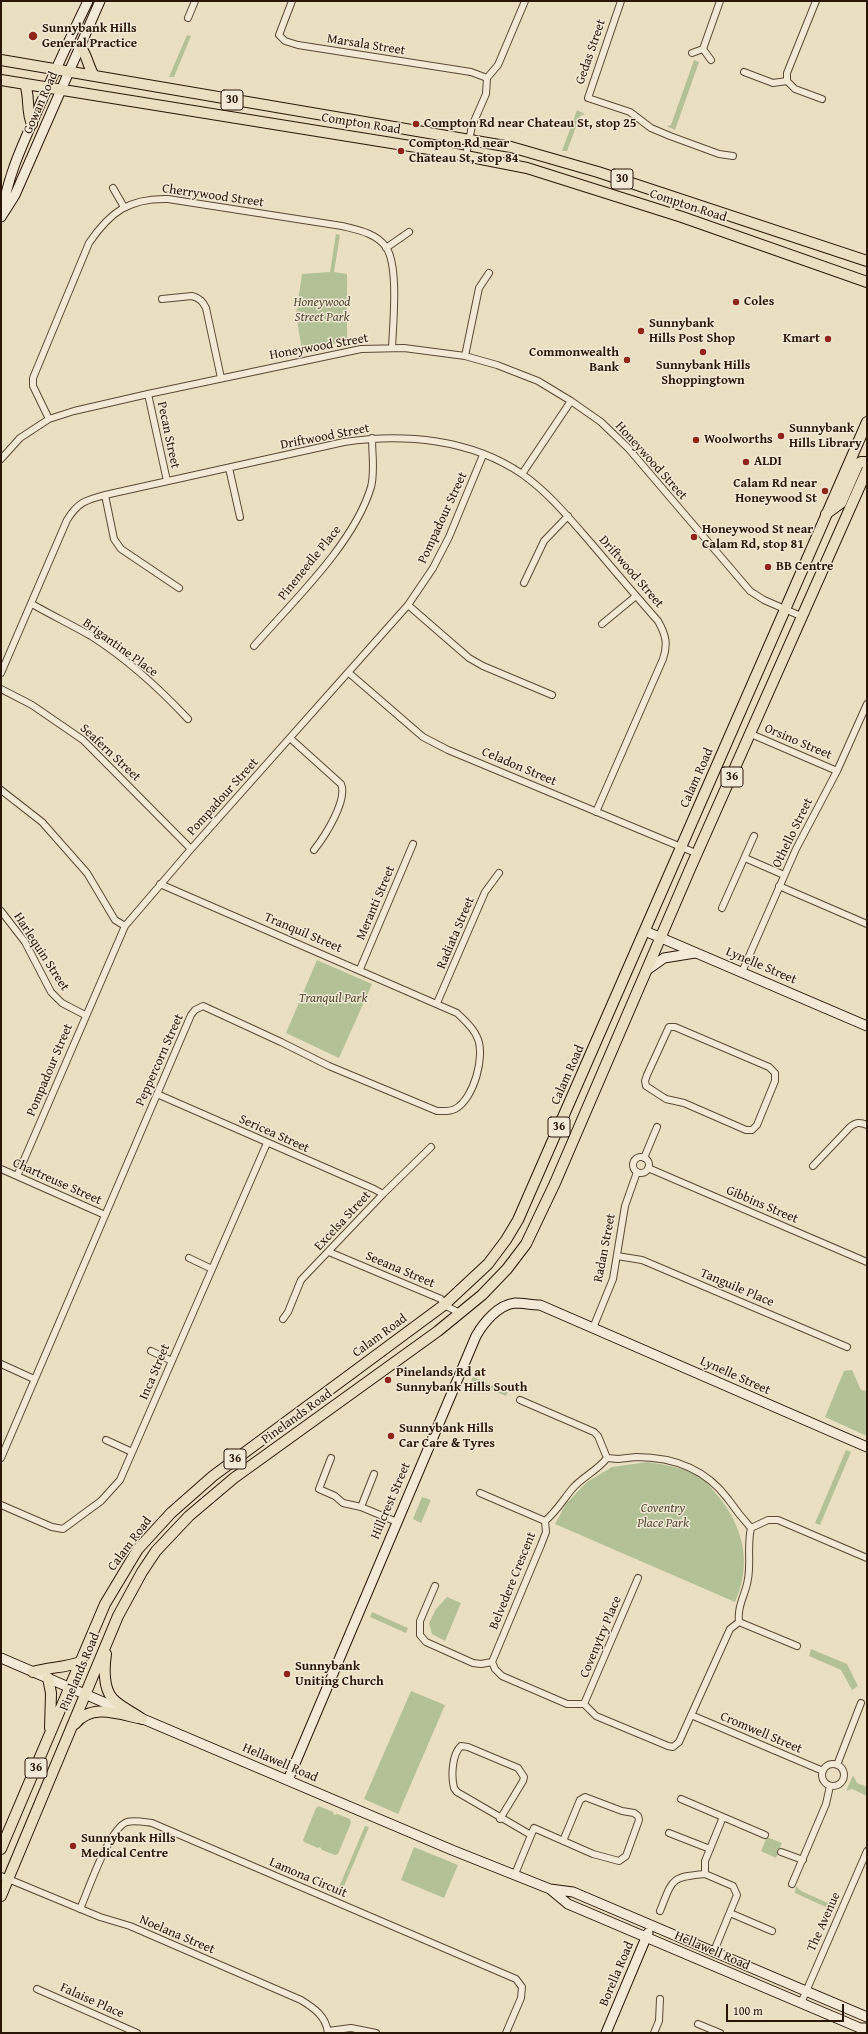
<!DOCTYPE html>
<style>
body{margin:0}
#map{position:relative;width:868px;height:2034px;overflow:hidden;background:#ebdfc2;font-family:"Gentium Book Plus",serif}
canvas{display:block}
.frame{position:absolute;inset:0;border:2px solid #2b1506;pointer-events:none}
.scale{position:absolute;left:726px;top:2004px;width:118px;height:18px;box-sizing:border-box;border:2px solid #2b1506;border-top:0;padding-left:5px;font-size:12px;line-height:14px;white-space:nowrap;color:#2b1506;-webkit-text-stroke:3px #f2ead7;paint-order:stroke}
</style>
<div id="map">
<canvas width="868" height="2034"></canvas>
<div class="frame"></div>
<div class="scale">100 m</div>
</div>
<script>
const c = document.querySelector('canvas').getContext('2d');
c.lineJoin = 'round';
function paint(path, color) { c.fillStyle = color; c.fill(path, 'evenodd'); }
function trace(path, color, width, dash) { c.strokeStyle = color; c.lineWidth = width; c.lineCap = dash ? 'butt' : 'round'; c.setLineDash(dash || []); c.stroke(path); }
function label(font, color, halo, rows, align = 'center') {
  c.font = font + ' "Gentium Book Plus",serif'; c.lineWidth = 3; c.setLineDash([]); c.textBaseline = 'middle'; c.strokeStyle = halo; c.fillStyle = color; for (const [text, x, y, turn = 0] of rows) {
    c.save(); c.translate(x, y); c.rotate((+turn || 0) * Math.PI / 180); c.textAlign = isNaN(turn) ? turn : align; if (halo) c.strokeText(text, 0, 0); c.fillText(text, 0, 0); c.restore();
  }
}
paint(new Path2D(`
 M 187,35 L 191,36 L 174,77 L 169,77 Z
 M 694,60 L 699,62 L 675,130 L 667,126 L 671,125 Z
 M 577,110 L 585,114 L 580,116 L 567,151 L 562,151 Z
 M 336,234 L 340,235 L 334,272 L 347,274 L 347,341 L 302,350 L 296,315 L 302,274 L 330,272 Z
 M 317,960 L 372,984 L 339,1058 L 286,1033 Z
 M 852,1370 L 861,1390 L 867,1391 L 867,1436 L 825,1417 L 844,1371 Z
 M 473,1377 L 508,1392 L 506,1396 L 471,1381 Z
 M 846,1450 L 851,1452 L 820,1525 L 815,1523 Z
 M 648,1462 C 667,1465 689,1468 705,1481 C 710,1485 714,1492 719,1497 C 744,1529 752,1564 735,1602 L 555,1524 L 566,1504 L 587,1482 L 612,1467 Z
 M 422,1497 L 431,1500 L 421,1523 L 413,1519 Z
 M 447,1597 L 461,1603 L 445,1641 L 432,1634 L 429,1623 L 436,1609 Z
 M 372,1612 L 408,1628 L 406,1633 L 370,1617 Z
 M 811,1649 L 847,1664 L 858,1686 L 852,1690 L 841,1670 L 809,1656 Z
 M 411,1691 L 445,1705 L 398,1814 L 364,1799 Z
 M 853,1775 L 857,1783 L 867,1787 L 867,1796 L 852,1789 L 846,1791 Z
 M 319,1806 L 333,1812 L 334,1815 L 337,1814 L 350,1819 L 351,1823 L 338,1854 L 335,1855 L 322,1850 L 320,1847 L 318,1848 L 304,1842 L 303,1840 L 316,1808 Z
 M 365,1826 L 369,1827 L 341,1893 L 337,1892 Z
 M 767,1837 L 782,1843 L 776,1858 L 761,1851 Z
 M 414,1847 L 458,1865 L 444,1898 L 401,1880 Z
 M 796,1886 L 801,1891 L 830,1904 L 828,1908 L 795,1893 Z`), '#b3c296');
const street = new Path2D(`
 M 292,1 L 279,35 L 285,41 L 298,45 L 471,72 L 487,78
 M 621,1 L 588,98 L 630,112 L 651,128 L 670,136 L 719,154 L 733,156
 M 816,1 L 787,73 L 787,81 L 795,89 L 822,99
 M 188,18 L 195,1
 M 703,49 L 711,60
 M 692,53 L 703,49 L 720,1
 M 744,72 L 773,83 L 787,81
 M 466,155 L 472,126 L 486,94 L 487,78 L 498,65 L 525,1
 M 113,188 L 124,207
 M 386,248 L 409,232
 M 162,299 L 192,296 C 200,298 203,302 206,308 L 221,378
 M 465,356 L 479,288 L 489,273
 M 148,394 L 167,481
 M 49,419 L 33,386 L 33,378 L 89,243 C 110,212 129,198 168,199 L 342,226 C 358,230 376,233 386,247 C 399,266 393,324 392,348
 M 1,459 L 20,438 L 49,419 L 74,411 L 148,394 L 361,349 L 404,348 L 465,356 L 497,365 L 538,381 L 571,401 L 601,422 L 628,448 L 750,591 L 764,600 L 803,617
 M 229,468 L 240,517
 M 522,474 L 571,401
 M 105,495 L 114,539 L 121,549 L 179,588
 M 524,583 L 544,541 L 568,516
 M 32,604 C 51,615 72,625 91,636 C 127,659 159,688 188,719
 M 408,605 L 469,658 L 483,666 L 552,695
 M 602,624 L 636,596
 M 254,646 C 293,601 354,544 371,487 C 375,472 372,454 372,438
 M 1,673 L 67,520 C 78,502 86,500 105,495 L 344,442 C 404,433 471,439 522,474 C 549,493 570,519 591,543 C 613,569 635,595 658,621 C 666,635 668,644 663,659 L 596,812
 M 349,673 L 423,737 L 448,750 L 698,854
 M 1,689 L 32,705 L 83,740 L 191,849
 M 751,734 L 837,771
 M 291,739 L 341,784 C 348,800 325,836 314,850
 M 1,790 L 42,822 L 87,873 L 115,920 L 125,926
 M 745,858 L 784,875
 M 779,886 L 867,924
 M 722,908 L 754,836
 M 1,911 L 25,942 L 51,992 L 62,1003 L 85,1015
 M 360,969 L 413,844
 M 742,972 L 796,849 L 837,771 L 867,704
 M 437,1003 L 485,892 L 499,873
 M 669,1027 L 675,1027 L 769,1067 L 775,1073 L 775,1081 L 757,1125 L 752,1130 L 746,1130 L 684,1103 L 666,1099 L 646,1086 L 645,1081 L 647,1075 Z
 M 157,1094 L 374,1189 L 383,1194
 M633 1165a8 8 0 1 1 16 0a8 8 0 1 1-16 0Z
 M 644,1158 L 657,1127
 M 813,1166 L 850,1127 C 856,1122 860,1122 867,1125
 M 648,1168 L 867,1262
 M 1,1169 L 105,1215
 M 17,1176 L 125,926 L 191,849 L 408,605 L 433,568 L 449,537 L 483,455
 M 329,1252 L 441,1299 L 444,1305 L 460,1313
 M 617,1256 L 642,1260 L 847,1347
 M 189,1258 L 212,1269
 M 283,1319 L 288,1312 L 301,1280 L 383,1194 L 431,1147
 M 593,1328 L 613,1279 L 625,1206 L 637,1172
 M 151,1351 L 172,1361
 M 1,1364 L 34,1379
 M 520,1400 L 594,1432 L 598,1436 L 607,1458
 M 106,1440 L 132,1452
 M 636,1457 C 673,1457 705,1468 728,1499 C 735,1509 742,1518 751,1528 C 747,1545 751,1562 748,1579 C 746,1594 737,1605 739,1622 L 730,1629 L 679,1742 L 673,1747 L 668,1746 L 596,1716 L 584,1704 L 567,1704 L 502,1676 L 495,1669 L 492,1662 L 541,1545 L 546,1532 L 545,1521 C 556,1512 563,1500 572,1489 C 582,1477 597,1471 607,1458 L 618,1459 Z
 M 1,1458 L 191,1015 L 195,1010 L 203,1006 L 281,1042 L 329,1066 L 437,1111 C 443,1111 449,1112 455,1109 C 474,1099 486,1055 477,1037 C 473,1027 464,1020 457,1013 L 160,884
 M 331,1458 L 319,1489 L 335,1496 L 343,1503 L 361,1507 L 397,1522
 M 480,1493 L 545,1521
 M 1,1505 L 52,1527 L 63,1529 L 101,1501 L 120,1480 L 267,1143
 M 361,1507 L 374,1474
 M 751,1528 L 768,1520 L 778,1520 L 867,1558
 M 435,1586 L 420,1621 L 420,1635 L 426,1642 L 473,1663 L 481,1664 L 492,1662
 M 739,1622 L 797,1646
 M 584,1704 L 638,1578
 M 691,1715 L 823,1771
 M822 1775a11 11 0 1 1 22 0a11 11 0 1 1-22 0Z
 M 837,1765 L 861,1703
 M 681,1799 L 765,1835
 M 500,1819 L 523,1781 L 524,1777 L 518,1768 L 468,1747 L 461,1746 C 452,1754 451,1776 454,1788 L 457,1792 L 531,1835
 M 669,1833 L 710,1849
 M 781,1852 L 803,1860
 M 515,1874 L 534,1828 L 593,1854 L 619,1861 L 626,1856 L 639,1820 L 638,1816 L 634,1813 L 622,1811 L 585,1797 L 580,1800 L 563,1841
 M 1,1876 L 100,1917 L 130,1926 L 301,2000 C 314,2008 326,2016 328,2033
 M 792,1884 L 826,1804 L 830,1786
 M 80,1909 C 88,1891 109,1828 127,1822 C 135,1820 144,1822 152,1823 L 516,1979 L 522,1987 L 521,1998 L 506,2033
 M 660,1911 C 673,1879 670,1877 705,1874
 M 730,1913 L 772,1931
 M 714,1951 L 737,1895 L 733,1886 L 705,1874 L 705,1861 L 723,1817
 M 37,1989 L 137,2033
 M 801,2003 L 867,1851
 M 698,2024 L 720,2033
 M 328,2031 L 351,2028 L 376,2033
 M 654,2033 L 659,2021 L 660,1999`);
const secondary = new Path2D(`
 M 3,210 C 8,173 25,140 39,107 C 55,71 71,36 88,1
 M 1,217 L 15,195 L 100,1
 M 645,931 L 867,1026
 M 647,970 L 664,958 L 695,953
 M 1,1658 L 124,1711
 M 136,1716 L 452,1850 L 550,1889 L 573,1892 L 867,2017
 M 288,1780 L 476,1336 C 484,1322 498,1305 515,1303 C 523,1303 532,1305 540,1305 L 867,1447
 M 550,1889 L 568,1904 L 860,2028 L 867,2028
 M 606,2033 L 648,1933`);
const primary = new Path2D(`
 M 80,46 C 87,55 88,66 94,76
 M 1,60 L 511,147 L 598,172 L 867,261
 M 1,80 L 435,150 L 527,168 L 682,217 L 867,282
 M 25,84 C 30,97 26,111 32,124
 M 826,514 L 841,503 L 858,464 L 861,462 L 867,462
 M 106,1654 C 104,1667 103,1689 113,1699 C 119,1706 134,1713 142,1719
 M 33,1672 C 49,1667 65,1668 80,1662
 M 48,1678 L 51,1693 L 50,1728
 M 75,1724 C 91,1704 116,1713 138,1718
 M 1,1849 L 105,1604 L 138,1549 L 171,1513 L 213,1476 L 444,1305 L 488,1264 L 506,1240 L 518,1220 L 867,422
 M 1,1896 L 118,1616 L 142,1572 L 156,1551 L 189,1516 L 234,1478 L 438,1331 L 482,1295 L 507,1269 L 526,1244 L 555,1183 L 690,869 L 867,470`);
trace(street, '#5b4835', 8);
trace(secondary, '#2b1506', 11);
trace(primary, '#2b1506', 12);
trace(street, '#f2ead7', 6);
trace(secondary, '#f2ead7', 9);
trace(primary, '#ebdfc2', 10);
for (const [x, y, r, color] of [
 [33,36,5,"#8f2418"],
 [416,124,4,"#8f2418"],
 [401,151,4,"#8f2418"],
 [736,302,4,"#8f2418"],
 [641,331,4,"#8f2418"],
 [828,339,4,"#8f2418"],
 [703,352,4,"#8f2418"],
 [627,360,4,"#8f2418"],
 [781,436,4,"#8f2418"],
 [696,440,4,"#8f2418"],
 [746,462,4,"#8f2418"],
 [825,491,4,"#8f2418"],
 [694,537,4,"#8f2418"],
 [768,567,4,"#8f2418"],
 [388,1380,4,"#8f2418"],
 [391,1436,4,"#8f2418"],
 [287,1674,4,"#8f2418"],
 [73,1846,4,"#8f2418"]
]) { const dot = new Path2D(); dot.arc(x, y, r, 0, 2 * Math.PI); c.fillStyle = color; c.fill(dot); trace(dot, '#f2ead7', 1.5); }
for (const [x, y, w] of [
 [232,100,22],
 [622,179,22],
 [732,777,22],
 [559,1127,22],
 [235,1459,22],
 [36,1768,22]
]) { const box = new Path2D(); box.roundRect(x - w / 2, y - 10, w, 20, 3); c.fillStyle = '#f2ead7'; c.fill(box); trace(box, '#2b1506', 1); }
label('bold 12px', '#2b1506', null, [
 ["30",232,100],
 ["30",622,179],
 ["36",732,777],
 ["36",559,1127],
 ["36",235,1459],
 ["36",36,1768]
]);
label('bold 13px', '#2b1506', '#f2ead7', [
 ["Sunnybank Hills",42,29],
 ["General Practice",42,44],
 ["Compton Rd near Chateau St, stop 25",424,124],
 ["Compton Rd near",409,144],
 ["Chateau St, stop 84",409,159],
 ["Coles",744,302],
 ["Sunnybank",649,324],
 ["Hills Post Shop",649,339],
 ["Kmart",820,339,"right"],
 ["Commonwealth",619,353,"right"],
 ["Bank",619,368,"right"],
 ["Sunnybank Hills",703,366,"center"],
 ["Shoppingtown",703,381,"center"],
 ["Sunnybank",789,429],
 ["Hills Library",789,444],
 ["Woolworths",704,440],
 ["ALDI",754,462],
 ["Calam Rd near",817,484,"right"],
 ["Honeywood St",817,499,"right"],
 ["Honeywood St near",702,530],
 ["Calam Rd, stop 81",702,545],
 ["BB Centre",776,567],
 ["Pinelands Rd at",396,1373],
 ["Sunnybank Hills South",396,1388],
 ["Sunnybank Hills",399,1429],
 ["Car Care & Tyres",399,1444],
 ["Sunnybank",295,1667],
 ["Uniting Church",295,1682],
 ["Sunnybank Hills",81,1839],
 ["Medical Centre",81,1854]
], 'left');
label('13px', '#2b1506', '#f2ead7', [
 ["Marsala Street",366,45,9],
 ["Gedas Street",591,52,-71],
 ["Gowan Road",41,103,-66],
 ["Compton Road",361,124,9],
 ["Cherrywood Street",213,196,8],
 ["Compton Road",688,206,18],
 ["Honeywood Street",319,347,-10],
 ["Pecan Street",168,435,78],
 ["Driftwood Street",325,437,-11],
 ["Honeywood Street",651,461,48],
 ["Pompadour Street",443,518,-65],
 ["Pineneedle Place",310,563,-51],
 ["Driftwood Street",631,572,49],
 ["Brigantine Place",120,648,36],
 ["Orsino Street",798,742,23],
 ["Seafern Street",110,753,43],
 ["Celadon Street",519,767,23],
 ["Calam Road",697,778,-66],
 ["Pompadour Street",223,797,-48],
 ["Othello Street",793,833,-64],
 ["Meranti Street",376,903,-67],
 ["Tranquil Street",303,933,23],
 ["Radiata Street",456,933,-67],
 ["Harlequin Street",41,952,57],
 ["Lynelle Street",761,966,23],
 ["Peppercorn Street",160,1060,-66],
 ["Pompadour Street",50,1070,-67],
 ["Calam Road",568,1075,-66],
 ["Sericea Street",274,1134,24],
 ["Chartreuse Street",57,1182,24],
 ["Gibbins Street",762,1205,23],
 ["Excelsa Street",343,1221,-47],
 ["Radan Street",605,1248,-79],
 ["Seeana Street",400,1270,23],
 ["Tanguile Place",737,1288,23],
 ["Calam Road",380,1336,-36],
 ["Inca Street",155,1372,-67],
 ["Lynelle Street",735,1376,24],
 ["Pinelands Road",297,1417,-36],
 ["Hillcrest Street",391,1501,-67],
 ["Calam Road",130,1544,-53],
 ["Belvedere Crescent",513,1581,-68],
 ["Covenytry Place",601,1637,-67],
 ["Pinelands Road",80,1672,-67],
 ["Cromwell Street",761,1733,23],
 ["Hellawell Road",280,1763,23],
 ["Lamona Circuit",308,1878,23],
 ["The Avenue",824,1922,-66],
 ["Noelana Street",177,1935,23],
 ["Hellawell Road",712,1951,23],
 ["Borella Road",617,1974,-67],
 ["Falaise Place",92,2001,24]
]);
label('italic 13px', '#544931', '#f2ead7', [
 ["Honeywood",322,303],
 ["Street Park",322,318],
 ["Tranquil Park",333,999],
 ["Coventry",663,1509],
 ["Place Park",663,1524]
]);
</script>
